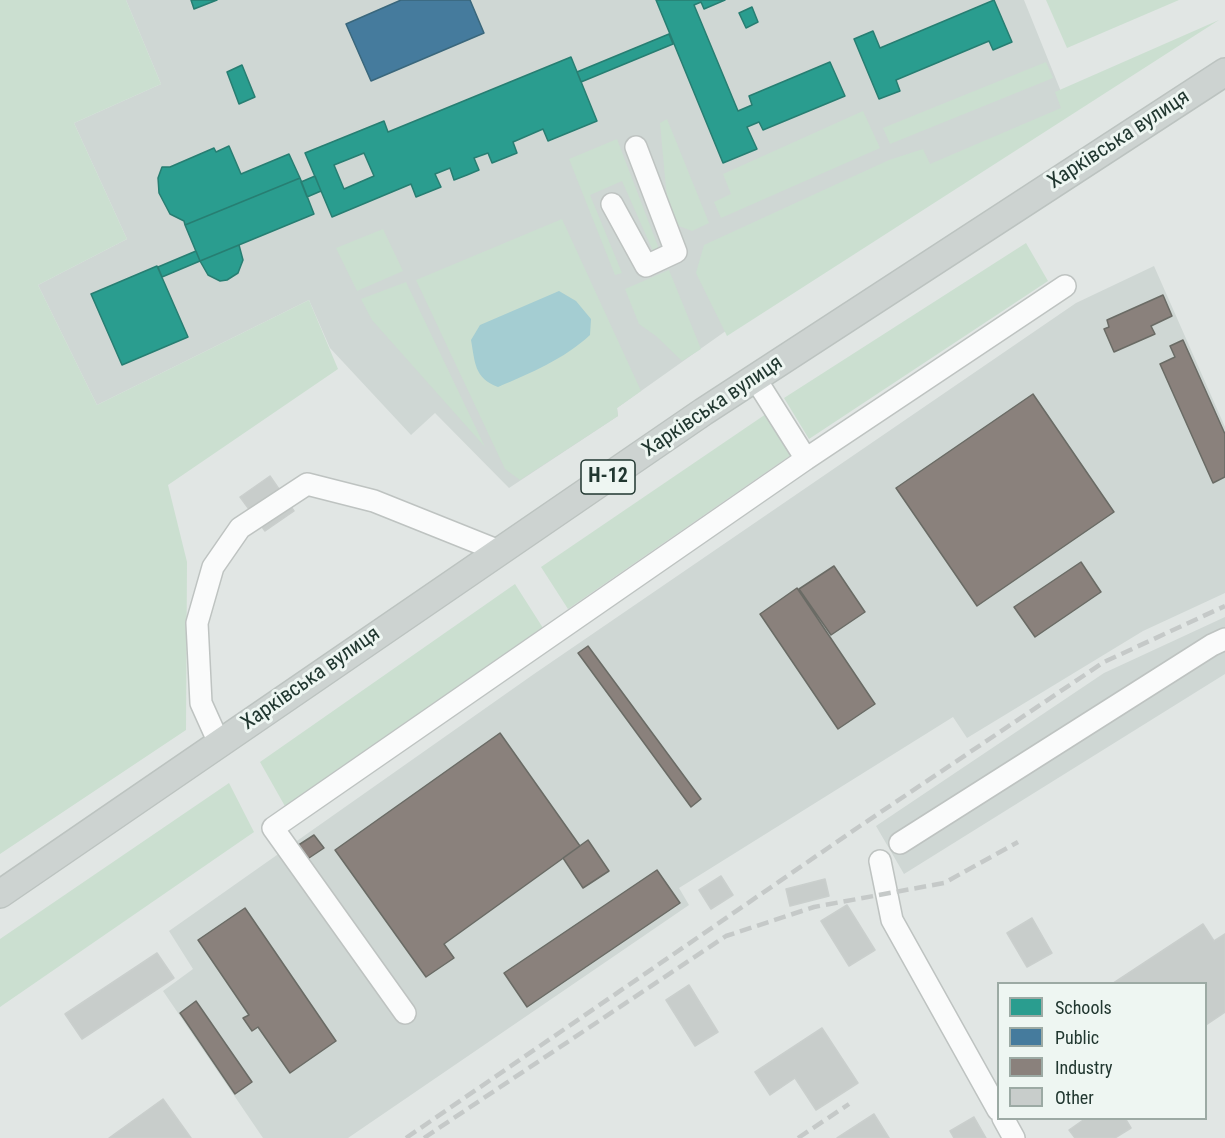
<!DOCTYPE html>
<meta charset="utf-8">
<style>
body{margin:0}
#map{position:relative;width:1225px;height:1138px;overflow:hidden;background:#e1e6e4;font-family:"Roboto Condensed",sans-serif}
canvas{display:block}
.legend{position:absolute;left:997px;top:982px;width:210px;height:138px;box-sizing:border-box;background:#eef6f2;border:2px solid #9caaa4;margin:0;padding:8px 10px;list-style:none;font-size:18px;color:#213730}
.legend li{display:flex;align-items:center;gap:12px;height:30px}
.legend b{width:30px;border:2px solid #9caaa4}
</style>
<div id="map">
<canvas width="1225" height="1138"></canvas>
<ul class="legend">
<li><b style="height:16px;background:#2a9d8f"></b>Schools</li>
<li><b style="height:16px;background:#457b9d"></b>Public</li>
<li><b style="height:16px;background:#8a817c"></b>Industry</li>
<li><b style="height:16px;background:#c8cdcb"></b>Other</li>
</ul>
</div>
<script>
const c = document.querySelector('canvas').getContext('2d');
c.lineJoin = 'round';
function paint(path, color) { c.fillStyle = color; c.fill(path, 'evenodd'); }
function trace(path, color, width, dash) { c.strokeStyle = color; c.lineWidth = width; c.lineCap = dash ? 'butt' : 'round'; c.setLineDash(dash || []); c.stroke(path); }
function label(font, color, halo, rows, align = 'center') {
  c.font = font + ' "Roboto Condensed",sans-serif'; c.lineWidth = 6; c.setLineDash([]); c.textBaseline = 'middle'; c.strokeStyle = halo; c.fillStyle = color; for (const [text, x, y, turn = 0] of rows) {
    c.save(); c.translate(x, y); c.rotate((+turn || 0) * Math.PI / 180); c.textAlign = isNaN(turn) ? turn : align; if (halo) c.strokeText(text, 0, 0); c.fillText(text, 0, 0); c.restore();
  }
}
paint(new Path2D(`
 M 126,0 L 1024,0 L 1070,114 L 761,306 L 617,408 L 618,416 L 509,488 L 435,413 L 411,435 L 330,348 L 309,300 L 97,405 L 38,285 L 127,239 L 74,123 L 161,84 Z
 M 1154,266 L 1225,427 L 1225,593 L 1143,631 L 967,738 L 953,717 L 679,888 L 689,905 L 348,1138 L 263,1138 L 163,991 L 193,969 L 169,931 L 534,674 L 1076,303 Z
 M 1225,617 L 1225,674 L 904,874 L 876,826 L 1104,673 Z`), '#cfd7d4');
paint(new Path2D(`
 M 0,0 L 126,0 L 161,84 L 74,123 L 127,239 L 38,285 L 97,405 L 309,300 L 338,369 L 168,485 L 187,562 L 186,730 L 0,854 Z
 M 1046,0 L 1179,0 L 1067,48 Z
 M 1219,20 L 727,336 L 696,273 L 704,245 L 889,160 L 923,149 L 930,164 L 1061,108 L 1055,92 Z
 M 1046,62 L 1053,78 L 890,144 L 883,128 Z
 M 863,111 L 880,148 L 721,218 L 714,202 L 731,194 L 723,174 Z
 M 667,119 L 709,223 L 692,231 L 679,226 L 668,210 L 660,123 Z
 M 617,139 L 662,257 L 653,251 L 622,181 L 590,195 L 622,273 L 615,275 L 569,159 Z
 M 562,219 L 641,391 L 617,408 L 618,416 L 520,480 L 505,469 L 416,280 Z
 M 383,229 L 403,271 L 357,291 L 336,248 Z
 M 1026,243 L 1048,281 L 809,439 L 784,398 Z
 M 669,270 L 701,349 L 682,361 L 656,336 L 639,324 L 625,289 Z
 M 406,282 L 485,447 L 372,320 L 361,299 Z
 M 766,414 L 791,455 L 568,609 L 541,567 Z
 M 515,584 L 543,628 L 286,808 L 260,762 Z
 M 229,783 L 254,832 L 0,1007 L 0,939 Z`), '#cbdfd0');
paint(new Path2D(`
 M 559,291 L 576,301 L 591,319 L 590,335 C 564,359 531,373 498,387 C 474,378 475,362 471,340 L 480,325 Z`), '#a4cdd2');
const schools = new Path2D(`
 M 191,0 L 217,0 L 194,9 Z
 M 656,0 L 725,0 L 704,9 L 701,2 L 694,5 L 738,111 L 752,105 L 749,96 L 830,62 L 845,96 L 763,130 L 759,122 L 747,127 L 757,149 L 723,163 Z
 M 994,0 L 1012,42 L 993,50 L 989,41 L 896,80 L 900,91 L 879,99 L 854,39 L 873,31 L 880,48 Z
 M 752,7 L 758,22 L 746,28 L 739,13 Z
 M 669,34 L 673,44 L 581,82 L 577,72 Z
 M 571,57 L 597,121 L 548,141 L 543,129 L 513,142 L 517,153 L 492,163 L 488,153 L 474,158 L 479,170 L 467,175 L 454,180 L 450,168 L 435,174 L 441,187 L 416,197 L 411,184 L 332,217 L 305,153 L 384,121 L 388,132 ZM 364,153 L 374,176 L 344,189 L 334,165 Z
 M 242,65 L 255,97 L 239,104 L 227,72 Z
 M 229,146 L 241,174 L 289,154 L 300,178 L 185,225 L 184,221 L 170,214 L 159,193 L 158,178 L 162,167 L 170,167 L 214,148 L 216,152 Z
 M 315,176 L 321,191 L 307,197 L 301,182 Z
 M 300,178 L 314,214 L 200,261 L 185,225 Z
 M 239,245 L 243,260 L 238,273 L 227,280 L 220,281 L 208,275 L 200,261 Z
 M 196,251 L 200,261 L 162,277 L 158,267 Z
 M 157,266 L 188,337 L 122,365 L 91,294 Z`);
paint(schools, '#2a9d8f');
trace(schools, '#277e72', 1.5);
const public = new Path2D(`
 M 401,0 L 470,0 L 484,33 L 371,81 L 346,24 Z`);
paint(public, '#457b9d');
trace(public, '#3a677c', 1.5);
const industry = new Path2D(`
 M 1163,295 L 1172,316 L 1151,326 L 1155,334 L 1114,352 L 1104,329 L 1109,327 L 1107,320 Z
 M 1183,340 L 1225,434 L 1225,477 L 1213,483 L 1160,364 L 1175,357 L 1170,346 Z
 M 1033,394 L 1114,512 L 977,606 L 896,488 Z
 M 1081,562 L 1101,592 L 1035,637 L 1014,607 Z
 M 834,566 L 865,612 L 831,635 L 799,589 Z
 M 797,588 L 875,704 L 838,729 L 760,614 Z
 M 588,646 L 701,799 L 691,807 L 578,653 Z
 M 500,733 L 580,846 L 444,944 L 454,958 L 426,977 L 335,850 Z
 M 314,835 L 324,848 L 306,860 L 297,846 Z
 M 588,840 L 609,871 L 583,888 L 563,858 Z
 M 657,870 L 680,903 L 527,1007 L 504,973 Z
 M 245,908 L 336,1041 L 290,1073 L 258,1027 L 252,1031 L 243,1018 L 249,1015 L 198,940 Z
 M 196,1001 L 252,1082 L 235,1094 L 180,1013 Z`);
paint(industry, '#8a817c');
trace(industry, '#6a6b65', 1.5);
const building = new Path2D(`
 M 270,476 L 294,511 L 265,531 L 240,497 Z
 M 721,876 L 733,895 L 711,909 L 699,890 Z
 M 825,879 L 829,896 L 790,906 L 786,889 Z
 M 847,905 L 875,950 L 849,966 L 821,921 Z
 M 1032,918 L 1052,953 L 1027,967 L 1007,933 Z
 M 1203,924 L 1214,941 L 1225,934 L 1225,1012 L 1206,1025 L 1206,984 L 1112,984 Z
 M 157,953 L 174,978 L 82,1039 L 65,1014 Z
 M 689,985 L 718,1032 L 695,1046 L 666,1000 Z
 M 822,1028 L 858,1083 L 816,1110 L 795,1078 L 770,1095 L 755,1072 Z
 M 163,1099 L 191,1138 L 109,1138 Z
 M 874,1114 L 889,1138 L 837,1138 Z
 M 974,1117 L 986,1138 L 954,1138 L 950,1131 Z
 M 1086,1118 L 1125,1118 L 1131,1128 L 1115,1138 L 1075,1138 L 1069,1130 Z`);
paint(building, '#c8cdcb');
trace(building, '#cacfcd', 1.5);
const minor = new Path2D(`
 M 612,204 L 646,266 L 676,252 L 636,147
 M 755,378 L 806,459 L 1065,286
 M 219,743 L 201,703 L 197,623 L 213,567 L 240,528 L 307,484 L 374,501 L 499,551
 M 900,843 L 1212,645 L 1225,639
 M 880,861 L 892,920 L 998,1110
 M 405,1013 L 273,828 L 806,459
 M 1003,1118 L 1014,1138`);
const major = new Path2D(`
 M 0,894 L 703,412 L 1225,72`);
trace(minor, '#bec3c1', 24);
trace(major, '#bcc3c0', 30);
trace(minor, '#fafbfb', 21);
trace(major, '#cdd3d1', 27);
trace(new Path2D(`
 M 406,1138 L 860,826 L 1104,662 L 1225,606
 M 424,1138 L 726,936 L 814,907 L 944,883 L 1018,842
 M 798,1138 L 849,1104`), '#c5c9c8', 4.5, [12, 6]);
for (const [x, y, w] of [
 [608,477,54]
]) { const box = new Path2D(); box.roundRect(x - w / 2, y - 17, w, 34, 4.5); c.fillStyle = '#eef6f2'; c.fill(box); trace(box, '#213730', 1.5); }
label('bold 20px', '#213730', null, [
 ["Н-12",608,477]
]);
label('21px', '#213730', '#eef6f2', [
 ["Харківська вулиця",1119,140,-33],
 ["Харківська вулиця",713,407,-34],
 ["Харківська вулиця",311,679,-35]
]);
</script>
